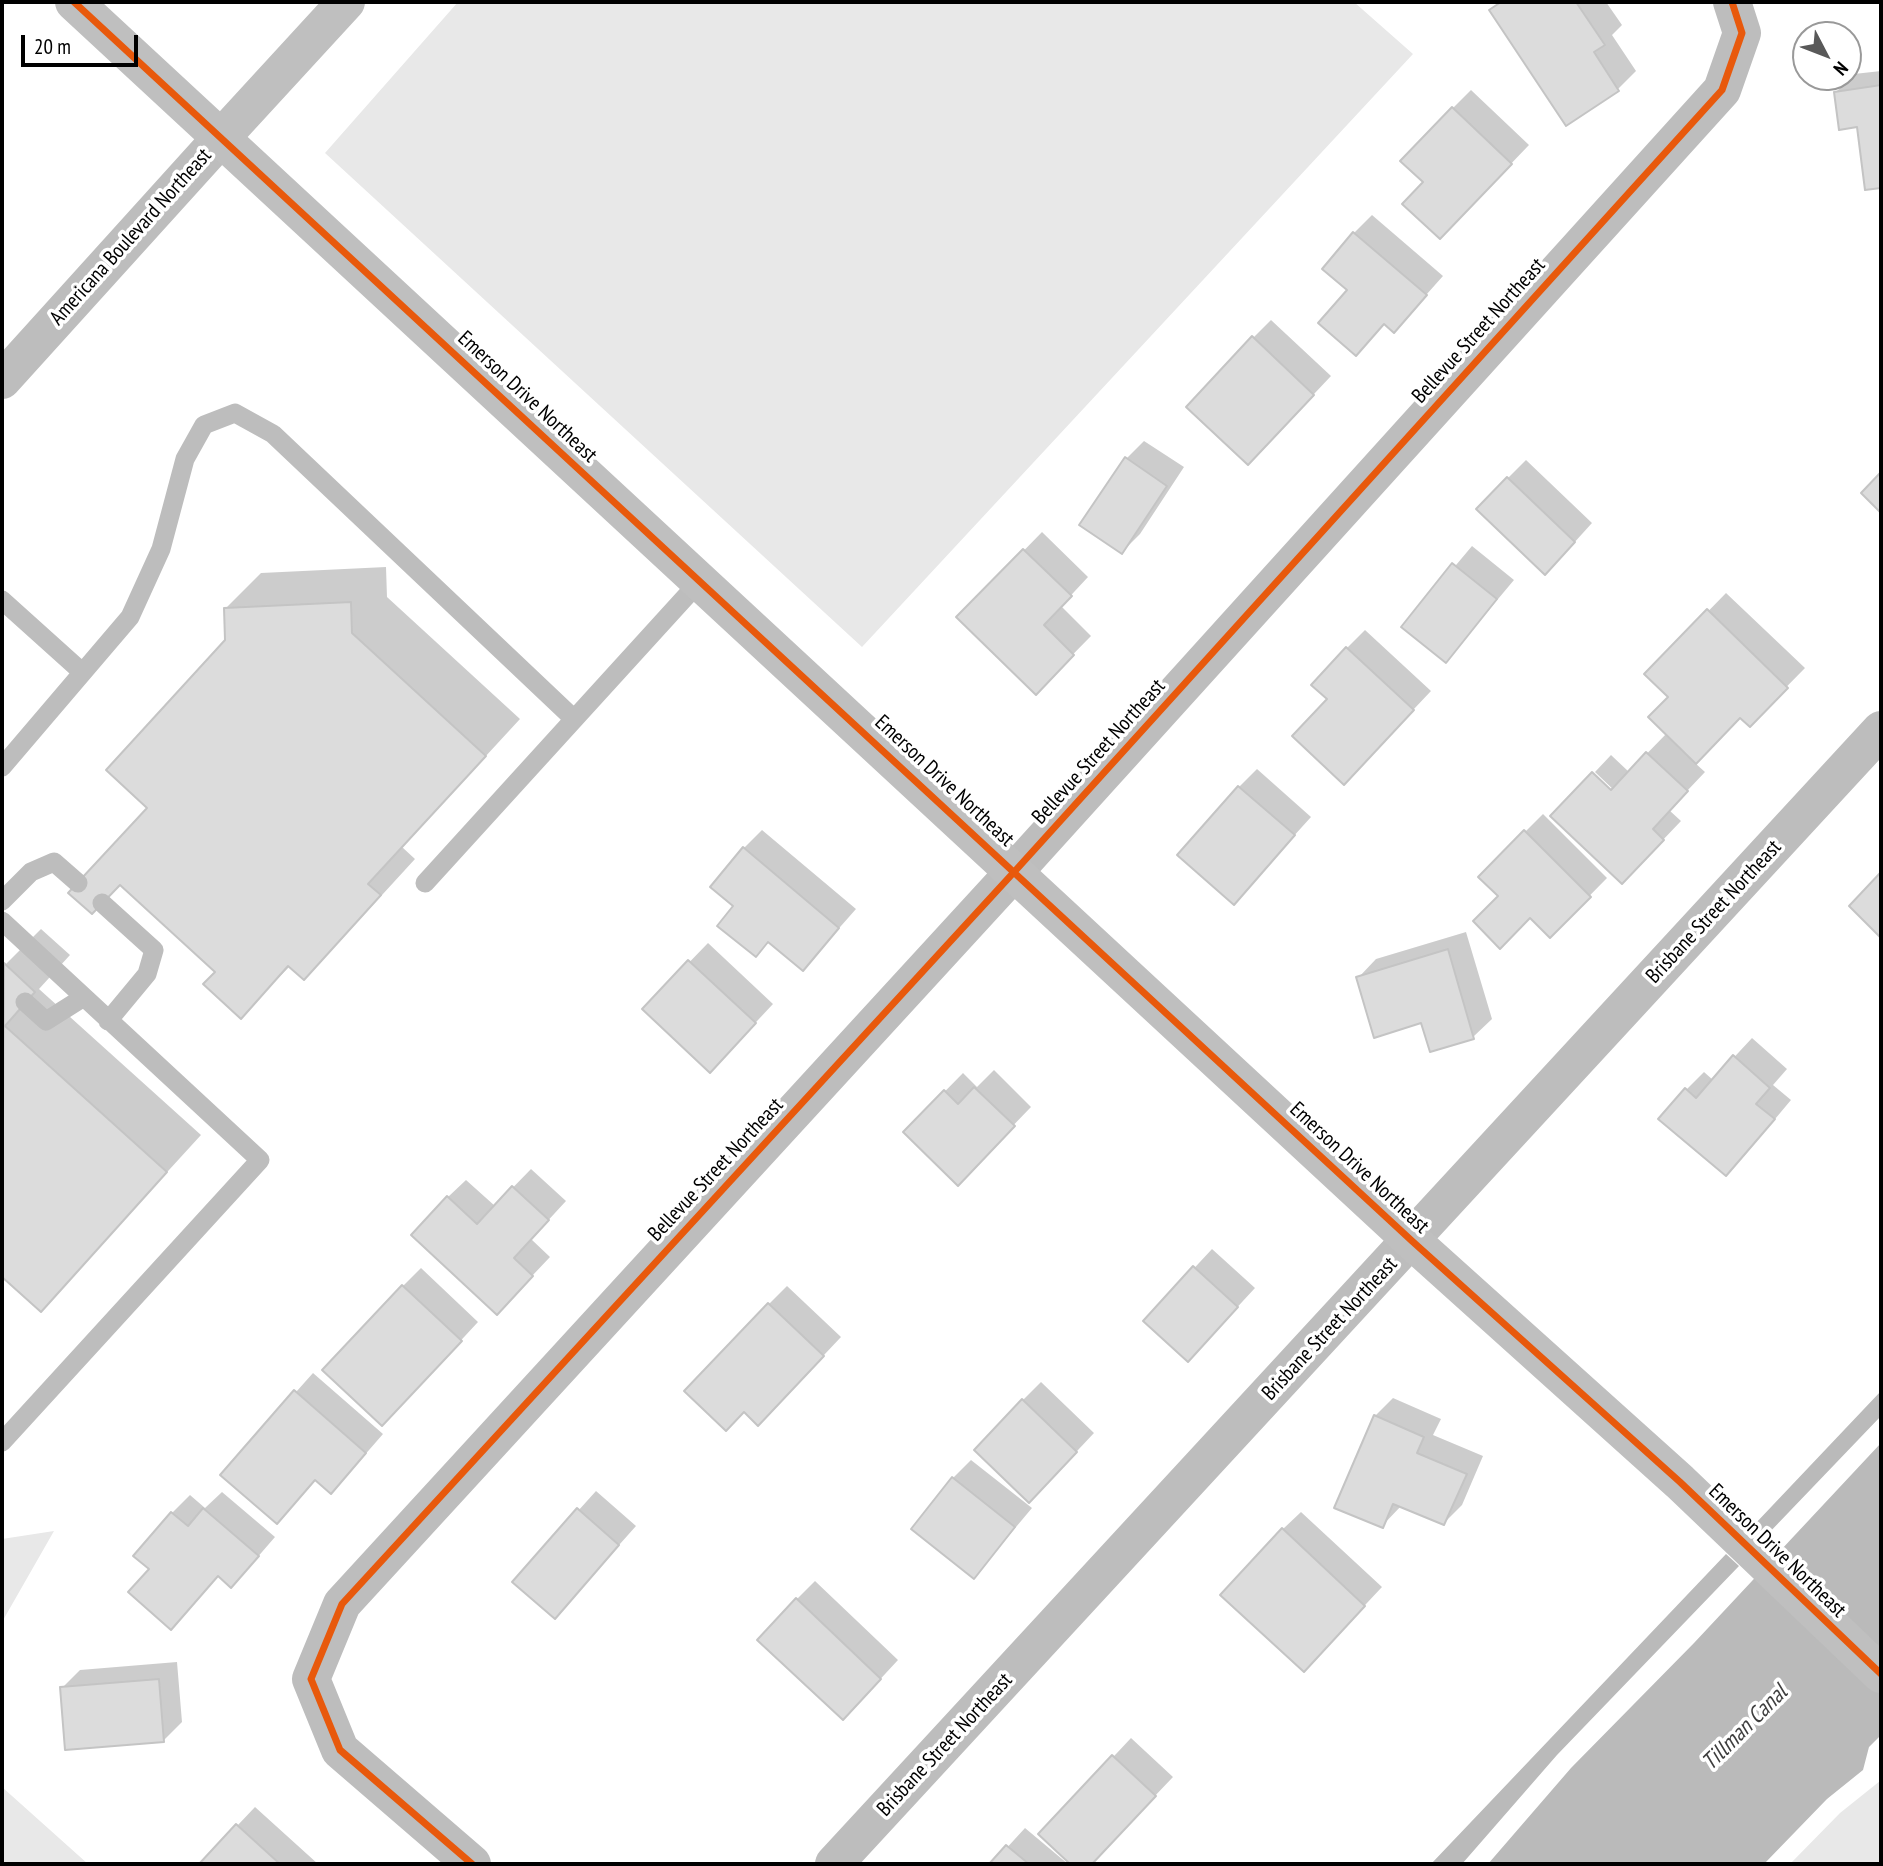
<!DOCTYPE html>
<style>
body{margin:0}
#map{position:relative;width:1883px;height:1866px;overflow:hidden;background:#fff;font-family:"PT Sans Narrow",sans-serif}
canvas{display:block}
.frame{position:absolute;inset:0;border:4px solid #000;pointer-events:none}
.north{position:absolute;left:1792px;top:21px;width:70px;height:70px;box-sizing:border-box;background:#fff;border:2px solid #999;border-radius:50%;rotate:132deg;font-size:19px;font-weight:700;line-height:28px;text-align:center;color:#000}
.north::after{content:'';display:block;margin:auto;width:24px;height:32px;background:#595959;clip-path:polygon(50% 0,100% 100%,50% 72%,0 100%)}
.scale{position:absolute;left:21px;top:35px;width:117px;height:32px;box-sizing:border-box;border:4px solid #000;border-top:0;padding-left:9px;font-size:21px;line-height:24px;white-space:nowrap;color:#000;-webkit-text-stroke:5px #fff;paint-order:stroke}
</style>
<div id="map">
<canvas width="1883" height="1866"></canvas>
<div class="frame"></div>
<div class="north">N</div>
<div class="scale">20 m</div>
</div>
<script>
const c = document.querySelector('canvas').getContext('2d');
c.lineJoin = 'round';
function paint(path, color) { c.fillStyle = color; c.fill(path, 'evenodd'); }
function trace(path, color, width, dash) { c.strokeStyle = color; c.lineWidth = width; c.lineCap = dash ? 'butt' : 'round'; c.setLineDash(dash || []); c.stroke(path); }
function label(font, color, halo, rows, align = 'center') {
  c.font = font + ' "PT Sans Narrow",sans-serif'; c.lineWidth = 7; c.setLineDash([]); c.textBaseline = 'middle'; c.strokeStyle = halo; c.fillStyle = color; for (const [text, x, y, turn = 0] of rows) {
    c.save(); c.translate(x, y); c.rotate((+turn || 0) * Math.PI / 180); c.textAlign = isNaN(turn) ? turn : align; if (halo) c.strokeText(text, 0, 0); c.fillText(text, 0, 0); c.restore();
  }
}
paint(new Path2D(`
 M 458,2 L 1354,2 L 1413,54 L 862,647 L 325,153 Z
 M 54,1531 L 2,1622 L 2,1539 Z
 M 1881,1776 L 1881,1864 L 1790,1864 L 1840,1813 L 1880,1781 Z
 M 2,1787 L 88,1864 L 2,1864 Z`), '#e8e8e8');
paint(new Path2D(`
 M 1881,1391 L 1881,1416 L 1766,1536 L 1754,1525 Z
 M 1881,1443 L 1881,1735 L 1869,1747 L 1863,1770 L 1827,1799 L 1764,1864 L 1488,1864 L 1571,1768 L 1694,1643 Z
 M 1726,1554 L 1739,1566 L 1557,1755 L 1462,1864 L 1431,1864 Z`), '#bababa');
paint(new Path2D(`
 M 1500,2 L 1606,2 L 1622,25 L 1612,35 L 1636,71 L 1618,89 L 1567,124 L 1491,11 Z
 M 1881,71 L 1881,186 L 1867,188 L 1858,125 L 1836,92 L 1854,74 Z
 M 1471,90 L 1529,145 L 1458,219 L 1425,182 L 1453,108 Z
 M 1372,215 L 1443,276 L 1394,331 L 1385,323 L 1356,353 L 1349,290 L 1354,233 Z
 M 1271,320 L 1331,376 L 1266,445 L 1253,338 Z
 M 1144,441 L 1184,467 L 1140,534 L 1122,552 L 1126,459 Z
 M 1526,460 L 1592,523 L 1563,555 L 1508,478 Z
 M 1042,532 L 1088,577 L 1061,606 L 1091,636 L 1036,692 L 959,617 Z
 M 1472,546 L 1514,580 L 1446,661 L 1404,627 Z
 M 386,567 L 387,597 L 520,719 L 402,847 L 415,859 L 339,942 L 304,978 L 290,966 L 241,1016 L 217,972 L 149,808 L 227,641 L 226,608 L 261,573 Z
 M 1726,593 L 1805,668 L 1749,725 L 1740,716 L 1695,763 L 1705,772 L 1669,810 L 1681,821 L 1640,864 L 1616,797 L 1618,794 L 1595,772 L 1611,755 L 1629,772 L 1667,733 L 1670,697 L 1647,674 Z
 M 1365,630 L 1431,691 L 1362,764 L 1347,648 Z
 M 1257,769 L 1311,817 L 1234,902 L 1239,787 Z
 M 1543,814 L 1607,878 L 1550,936 L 1530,916 L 1500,896 L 1480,877 Z
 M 762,830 L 856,909 L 803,969 L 770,941 L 756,955 L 736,906 L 744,848 Z
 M 41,929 L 70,955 L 39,989 L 201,1135 L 41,1310 L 2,1274 L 2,968 Z
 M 1466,932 L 1492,1019 L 1473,1037 L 1422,1021 L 1358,978 L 1376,959 Z
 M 708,943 L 773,1004 L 728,1052 L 644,1009 Z
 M 1752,1038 L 1787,1069 L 1773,1085 L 1791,1100 L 1744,1156 L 1686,1090 L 1704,1072 L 1713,1080 Z
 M 994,1070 L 1031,1107 L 975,1165 L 905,1132 L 963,1073 L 977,1087 Z
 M 531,1169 L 566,1201 L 531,1239 L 550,1257 L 515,1294 L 448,1197 L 466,1180 L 495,1206 Z
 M 1212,1249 L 1255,1288 L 1206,1341 L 1146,1320 Z
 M 421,1268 L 478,1322 L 400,1406 L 403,1286 Z
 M 787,1286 L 841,1337 L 776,1406 L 744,1410 L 769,1304 Z
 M 313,1373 L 383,1434 L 349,1473 L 316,1479 L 277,1522 L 222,1475 Z
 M 1041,1382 L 1094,1433 L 1047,1483 L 1023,1400 Z
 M 1393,1398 L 1441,1419 L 1433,1435 L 1483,1456 L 1462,1505 L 1444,1523 L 1402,1505 L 1382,1526 L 1375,1416 Z
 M 971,1460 L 1032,1508 L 974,1577 L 953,1478 Z
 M 596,1491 L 636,1526 L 555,1617 L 514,1582 Z
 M 222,1492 L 275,1537 L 249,1567 L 219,1575 L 171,1627 L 151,1569 L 172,1513 L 190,1495 L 205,1508 Z
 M 1301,1512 L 1382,1587 L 1321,1652 L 1283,1529 Z
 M 815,1581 L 898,1660 L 861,1700 L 797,1599 Z
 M 177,1662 L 182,1722 L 164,1740 L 62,1688 L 80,1670 Z
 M 1131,1738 L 1173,1777 L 1090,1864 L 1073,1864 L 1041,1834 Z
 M 255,1807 L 318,1864 L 201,1864 Z
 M 1025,1828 L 1068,1864 L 992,1864 Z`), '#0003');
const building = new Path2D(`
 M 1501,2 L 1576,2 L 1605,45 L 1594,52 L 1619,91 L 1566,126 L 1489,10 Z
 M 1881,85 L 1881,188 L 1865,190 L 1857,127 L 1839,130 L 1834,92 Z
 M 1452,107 L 1512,164 L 1440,239 L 1402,204 L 1423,182 L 1400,161 Z
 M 1353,232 L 1427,295 L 1394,333 L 1384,324 L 1356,356 L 1318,323 L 1347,290 L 1322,269 Z
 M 1252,336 L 1314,395 L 1248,465 L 1186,407 Z
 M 1125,457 L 1167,486 L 1122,554 L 1079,525 Z
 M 1881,472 L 1881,513 L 1861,493 Z
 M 1507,477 L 1575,542 L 1545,575 L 1476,509 Z
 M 1023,549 L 1072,596 L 1044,625 L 1074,655 L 1036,695 L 956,617 Z
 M 1452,563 L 1497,599 L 1446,663 L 1401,627 Z
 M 351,602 L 352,633 L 486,756 L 368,884 L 381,895 L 304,980 L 288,966 L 241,1019 L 203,984 L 215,972 L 120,885 L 92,914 L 68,893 L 147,808 L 106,770 L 225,640 L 224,608 Z
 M 1707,609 L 1788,688 L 1750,727 L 1740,718 L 1696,764 L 1648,717 L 1668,697 L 1644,674 Z
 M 1346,647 L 1414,710 L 1344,785 L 1292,736 L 1327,699 L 1311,685 Z
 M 1646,752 L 1688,791 L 1653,829 L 1664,840 L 1622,884 L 1550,816 L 1592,772 L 1611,790 Z
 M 1238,786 L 1295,835 L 1234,905 L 1177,855 Z
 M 1524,830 L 1591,897 L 1550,938 L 1530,918 L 1500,949 L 1473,921 L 1498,896 L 1478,877 Z
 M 743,847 L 839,928 L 803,971 L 768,942 L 756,957 L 717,926 L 733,906 L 710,887 Z
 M 1881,872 L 1881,938 L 1849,906 Z
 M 1448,949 L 1474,1039 L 1430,1052 L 1421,1023 L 1374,1038 L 1356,977 Z
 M 688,960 L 756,1023 L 710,1073 L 642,1009 Z
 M 4,963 L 35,992 L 5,1026 L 167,1172 L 41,1312 L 2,1277 Z
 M 1733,1055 L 1770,1088 L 1756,1104 L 1775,1119 L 1726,1176 L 1658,1119 L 1685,1088 L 1696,1098 Z
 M 974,1087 L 1015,1126 L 958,1186 L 903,1132 L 944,1090 L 958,1104 Z
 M 512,1186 L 549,1220 L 514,1258 L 533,1276 L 497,1315 L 411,1235 L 447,1196 L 477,1224 Z
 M 1193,1266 L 1238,1307 L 1188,1362 L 1143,1321 Z
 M 402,1285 L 462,1341 L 382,1426 L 322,1370 Z
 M 768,1303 L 824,1356 L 758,1426 L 744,1412 L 726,1431 L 684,1391 Z
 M 294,1390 L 366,1453 L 331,1494 L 315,1480 L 277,1524 L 220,1475 Z
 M 1022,1399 L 1077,1452 L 1029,1503 L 974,1450 Z
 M 1374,1415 L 1424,1437 L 1417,1453 L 1467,1474 L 1444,1525 L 1393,1504 L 1383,1528 L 1334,1508 Z
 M 952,1477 L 1015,1527 L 974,1579 L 911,1529 Z
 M 203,1508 L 259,1556 L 231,1588 L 218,1576 L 171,1630 L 128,1592 L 149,1569 L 133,1556 L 171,1512 L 188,1526 Z
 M 577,1508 L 619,1545 L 555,1619 L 512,1582 Z
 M 1282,1528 L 1365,1606 L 1304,1672 L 1220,1595 Z
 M 796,1598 L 881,1679 L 843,1720 L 757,1640 Z
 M 159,1679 L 164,1742 L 65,1750 L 60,1687 Z
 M 1112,1755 L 1156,1796 L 1092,1864 L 1070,1864 L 1038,1834 Z
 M 236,1824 L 280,1864 L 199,1864 Z
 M 1006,1845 L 1029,1864 L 989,1864 Z`);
paint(building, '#dcdcdc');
trace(building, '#c4c4c4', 2);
trace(new Path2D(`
 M 2,600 L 82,672
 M 2,767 L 130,617 L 161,549 L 185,459 L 204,425 L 235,413 L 273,434 L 574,719
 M 425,883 L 700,581
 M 2,901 L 31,872 L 54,862 L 78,883
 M 102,903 L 154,950 L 147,974 L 108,1021
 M 2,921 L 260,1160 L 2,1442
 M 25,1002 L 46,1021 L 84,997`), '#bdbdbd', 19);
trace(new Path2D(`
 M 2,380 L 221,138
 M 472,1864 L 340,1750 L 311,1679 L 342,1604 L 1015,871 L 1722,90 L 1742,33 L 1732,2
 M 834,1864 L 1881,730`), '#bdbdbd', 38);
trace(new Path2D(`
 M 74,2 L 1412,1241 L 1680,1482 L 1881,1674
 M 221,138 L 346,2`), '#bfbfbf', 38);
trace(new Path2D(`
 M 74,2 L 1412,1241 L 1680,1482 L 1881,1674
 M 472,1864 L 340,1750 L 311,1679 L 342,1604 L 1015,871 L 1722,90 L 1742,33 L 1732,2`), '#e8590c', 7);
label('21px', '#000', '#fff', [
 ["Americana Boulevard Northeast",131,237,-48],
 ["Bellevue Street Northeast",1479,331,-48],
 ["Emerson Drive Northeast",527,397,43],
 ["Bellevue Street Northeast",1099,752,-48],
 ["Emerson Drive Northeast",944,781,43],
 ["Brisbane Street Northeast",1714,912,-47],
 ["Emerson Drive Northeast",1359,1168,43],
 ["Bellevue Street Northeast",716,1170,-47],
 ["Brisbane Street Northeast",1330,1329,-47],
 ["Emerson Drive Northeast",1777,1551,44],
 ["Brisbane Street Northeast",945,1745,-47]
]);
label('italic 23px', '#3e3e3e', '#fff', [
 ["Tillman Canal",1745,1728,-45]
]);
</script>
